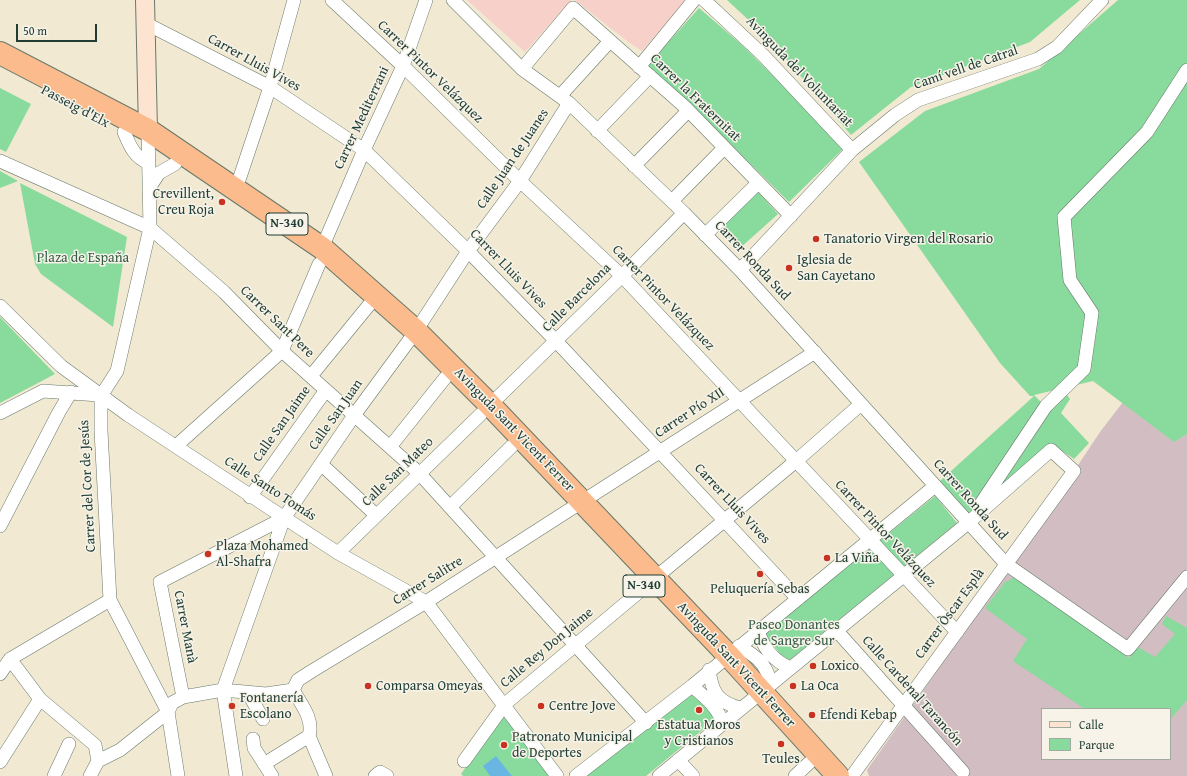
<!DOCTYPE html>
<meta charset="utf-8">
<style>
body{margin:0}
#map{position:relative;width:1187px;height:776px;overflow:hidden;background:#f1e9d1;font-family:"Gentium Book Plus",serif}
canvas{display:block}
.legend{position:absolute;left:1041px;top:708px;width:130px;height:52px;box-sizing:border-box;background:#f7f3e8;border:1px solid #a1aaa0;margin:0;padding:5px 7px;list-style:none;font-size:12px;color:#1f3d34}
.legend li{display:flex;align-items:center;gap:8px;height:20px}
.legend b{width:20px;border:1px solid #a1aaa0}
.scale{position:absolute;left:16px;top:24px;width:81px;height:18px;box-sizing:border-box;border:2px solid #1f3d34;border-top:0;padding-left:5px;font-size:12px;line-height:14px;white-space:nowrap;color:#1f3d34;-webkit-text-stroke:3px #f7f3e8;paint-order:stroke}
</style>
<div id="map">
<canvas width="1187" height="776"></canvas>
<ul class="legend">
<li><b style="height:5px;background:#fde4d1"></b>Calle</li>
<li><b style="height:11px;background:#88db9c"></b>Parque</li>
</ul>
<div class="scale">50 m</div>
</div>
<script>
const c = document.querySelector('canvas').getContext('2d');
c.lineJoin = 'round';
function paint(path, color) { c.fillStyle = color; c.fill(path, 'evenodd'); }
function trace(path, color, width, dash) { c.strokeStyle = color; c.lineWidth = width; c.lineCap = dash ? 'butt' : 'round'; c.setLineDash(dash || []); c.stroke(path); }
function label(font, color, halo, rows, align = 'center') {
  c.font = font + ' "Gentium Book Plus",serif'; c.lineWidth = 3; c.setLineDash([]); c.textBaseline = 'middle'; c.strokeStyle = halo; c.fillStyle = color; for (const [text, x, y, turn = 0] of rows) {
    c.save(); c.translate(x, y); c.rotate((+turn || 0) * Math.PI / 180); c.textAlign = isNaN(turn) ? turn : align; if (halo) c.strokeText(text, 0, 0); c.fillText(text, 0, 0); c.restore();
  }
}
paint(new Path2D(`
 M 467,0 L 571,0 L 525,52 Z
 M 575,0 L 686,0 L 642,51 L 627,41 Z`), '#f7d0ca');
paint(new Path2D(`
 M 1123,402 L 1174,441 L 1187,434 L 1187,776 L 869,776 L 867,770 L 1018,556 L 1100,432 ZM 1042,709 L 1170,709 L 1170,759 L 1042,759 Z`), '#d2bec2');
paint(new Path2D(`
 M 727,0 L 1080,0 L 1030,42 L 911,87 L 851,135 L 768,38 Z
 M 1118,0 L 1187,0 L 1187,434 L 1174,442 L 1093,381 L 1034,395 L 1041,402 L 969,514 L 940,481 L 1034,396 L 1030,396 L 1000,363 L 859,162 L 925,111 L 1039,69 Z
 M 699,8 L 742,45 L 845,147 L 789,202 L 701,115 L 647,66 Z
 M 0,88 L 31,104 L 6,152 L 0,149 Z
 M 0,171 L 18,181 L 0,188 Z
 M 20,183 L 127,237 L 113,327 L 41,274 L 35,264 Z
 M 757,191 L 778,214 L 739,249 L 718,226 Z
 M 0,317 L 55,374 L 0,403 Z
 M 1067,395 L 1070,399 L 1061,413 L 1089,443 L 1074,459 L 1052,444 L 989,500 L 1049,411 Z
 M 935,496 L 957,523 L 787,662 L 764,634 Z
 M 1020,575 L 1129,658 L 1138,647 L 1155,657 L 1175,634 L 1162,624 L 1166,616 L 1187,628 L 1187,700 L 1170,720 L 1170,709 L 1085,709 L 1013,661 L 1027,639 L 985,608 L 1005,582 Z
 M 693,688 L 717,718 L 646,776 L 584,776 Z
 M 505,718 L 551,776 L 463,776 L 461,774 L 499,719 Z`), '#88db9c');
paint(new Path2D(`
 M 496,756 L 512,776 L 490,776 L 483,766 Z`), '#6ab6e3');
const street = new Path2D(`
 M 332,0 L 403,66 L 520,181 L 622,276 L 957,632
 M 453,0 L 522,69 L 569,103 L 684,213 L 740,270 L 1006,564 L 1128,649 L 1187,577
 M 704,0 L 763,55 L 852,150
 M 145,23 L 270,87 L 364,150 L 468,251 L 556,341 L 798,599
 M 639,67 L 694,0
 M 522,69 L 573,8 L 685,107 L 791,216
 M 560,96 L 610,41
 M 148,130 L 150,228 L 117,371 L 101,396 L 101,431 L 110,600 L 168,712 L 178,776
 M 597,131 L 650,76
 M 124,132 C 130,146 134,157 149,163
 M 0,161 L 150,228 L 224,292 L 282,351 L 419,473 L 646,723
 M 634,166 L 688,111
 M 149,188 L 159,173 L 175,164
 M 236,189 L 270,87 L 294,0
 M 672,201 L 724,148
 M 705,235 L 758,183
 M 322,248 L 364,150 L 403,66 L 426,0
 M 740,270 L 852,150 L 895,115 L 918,100 L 1038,59 L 1057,47 L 1102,0
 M 0,306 L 61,366 L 128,415 L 338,553 L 426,602 L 557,776
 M 311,376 L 369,305
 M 490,405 L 622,276 L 684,213
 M 0,413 L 43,391 L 99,395
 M 176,446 L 282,351 L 319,264
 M 390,447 L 445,378
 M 321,464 L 376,515
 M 250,497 L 326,390
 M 450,507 L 512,446
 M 978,508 L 1046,406 L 1084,369 L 1092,313 L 1070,280 L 1064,217 L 1147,132 L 1187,70
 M 0,526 L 59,412 L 71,392
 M 338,553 L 481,414
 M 655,578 L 796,461 L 861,404
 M 758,631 C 764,649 773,660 790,668
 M 837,631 L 963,772
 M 739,646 C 757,657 765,662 771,683
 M 10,659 L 40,699 L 95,745 L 98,761
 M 709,670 C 712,692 717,702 740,708
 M 0,674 L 10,659 L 110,600
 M 692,686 C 705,697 716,706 723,722
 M 293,690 L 298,680 L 312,671 L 426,602 L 815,352
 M 248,693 L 263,719
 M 183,697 L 160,582 L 284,518
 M 309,736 L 326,776
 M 253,739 L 254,748 L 272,776
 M 678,760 L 693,776
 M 464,761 L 505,704 L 645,587
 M 0,762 L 40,699
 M 264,764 L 309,736 C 314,719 301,704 293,690
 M 54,776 L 69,744
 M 90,776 L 98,761 L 120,750 L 168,712 L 172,703 L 183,697 L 223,690 L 266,694 L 293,690
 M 236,776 L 223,690 L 284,518 L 355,414 L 416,331 L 468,251 L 520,181 L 569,103
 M 375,776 L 380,772 L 387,776
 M 576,776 L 692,686 L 935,486
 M 659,776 L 968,523 L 1051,450 L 1074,471 L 852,776
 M 795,776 L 809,763`);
const secondary = new Path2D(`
 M 145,0 L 148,130`);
const highway = new Path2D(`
 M 0,53 L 148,130 L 322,248 L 416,331 L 490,405 L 728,655 L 838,776`);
trace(street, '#68796b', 14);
trace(secondary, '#68796b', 20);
trace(highway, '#68796b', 24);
trace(street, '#fff', 13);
trace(secondary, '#fde4d1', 18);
trace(highway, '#fbbb8c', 22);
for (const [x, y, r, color] of [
 [222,202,4,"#c8321e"],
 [816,239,4,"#c8321e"],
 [789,268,4,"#c8321e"],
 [208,554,4,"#c8321e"],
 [827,558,4,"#c8321e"],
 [760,574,4,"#c8321e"],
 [813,666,4,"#c8321e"],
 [368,686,4,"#c8321e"],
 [793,686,4,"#c8321e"],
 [232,706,4,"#c8321e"],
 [541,706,4,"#c8321e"],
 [699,710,4,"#c8321e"],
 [812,715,4,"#c8321e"],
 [781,744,4,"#c8321e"],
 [504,745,4,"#c8321e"]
]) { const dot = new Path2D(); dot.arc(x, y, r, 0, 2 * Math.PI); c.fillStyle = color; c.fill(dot); trace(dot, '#f7f3e8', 1.5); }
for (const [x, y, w] of [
 [287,224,42],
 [644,586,42]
]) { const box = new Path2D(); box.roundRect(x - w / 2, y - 11, w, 22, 3); c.fillStyle = '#f7f3e8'; c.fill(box); trace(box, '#1f3d34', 1); }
label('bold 13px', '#1f3d34', null, [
 ["N-340",287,224],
 ["N-340",644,586]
]);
label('14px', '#1f3d34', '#f7f3e8', [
 ["Carrer Lluis Vives",254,63,29],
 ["Camí vell de Catral",966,68,-19],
 ["Carrer Pintor Velázquez",430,72,44],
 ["Avinguda del Voluntariat",799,72,46],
 ["Carrer la Fraternitat",695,98,44],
 ["Passeig d'Elx",75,107,28],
 ["Carrer Mediterrani",362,118,-65],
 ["Calle Juan de Juanes",513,159,-56],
 ["Carrer Ronda Sud",752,261,47],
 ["Carrer Lluis Vives",508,269,46],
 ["Calle Barcelona",577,298,-45],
 ["Carrer Pintor Velázquez",663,298,46],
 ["Carrer Sant Pere",277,322,44],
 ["Carrer Pío XII",690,413,-33],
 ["Calle San Juan",336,415,-55],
 ["Calle San Jaime",282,424,-55],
 ["Avinguda Sant Vicent Ferrer",514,430,46],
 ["Calle San Mateo",398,472,-44],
 ["Carrer del Cor de Jesús",88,486,-93],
 ["Calle Santo Tomás",270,489,33],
 ["Carrer Ronda Sud",970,500,48],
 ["Carrer Lluis Vives",732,504,47],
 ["Carrer Pintor Velázquez",885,534,47],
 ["Carrer Salitre",428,581,-32],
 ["Carrer Òscar Esplà",950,614,-54],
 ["Carrer Manà",185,627,79],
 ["Calle Rey Don Jaime",547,648,-40],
 ["Avinguda Sant Vicent Ferrer",736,665,47],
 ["Calle Cardenal Tarancón",912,691,48]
]);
label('14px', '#1f3d34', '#f7f3e8', [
 ["Crevillent,",214,194,"right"],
 ["Creu Roja",214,210,"right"],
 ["Tanatorio Virgen del Rosario",824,239],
 ["Iglesia de",797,260],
 ["San Cayetano",797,276],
 ["Plaza Mohamed",216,546],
 ["Al-Shafra",216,562],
 ["La Viña",835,558],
 ["Peluquería Sebas",760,589,"center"],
 ["Loxico",821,666],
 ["Comparsa Omeyas",376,686],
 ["La Oca",801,686],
 ["Fontanería",240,698],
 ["Escolano",240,714],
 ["Centre Jove",549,706],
 ["Efendi Kebap",820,715],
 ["Estatua Moros",699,725,"center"],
 ["y Cristianos",699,741,"center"],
 ["Patronato Municipal",512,737],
 ["de Deportes",512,753],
 ["Teules",781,759,"center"]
], 'left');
label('14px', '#345d49', '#f7f3e8', [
 ["Plaza de España",83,258],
 ["Paseo Donantes",794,625],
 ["de Sangre Sur",794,641]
]);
</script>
